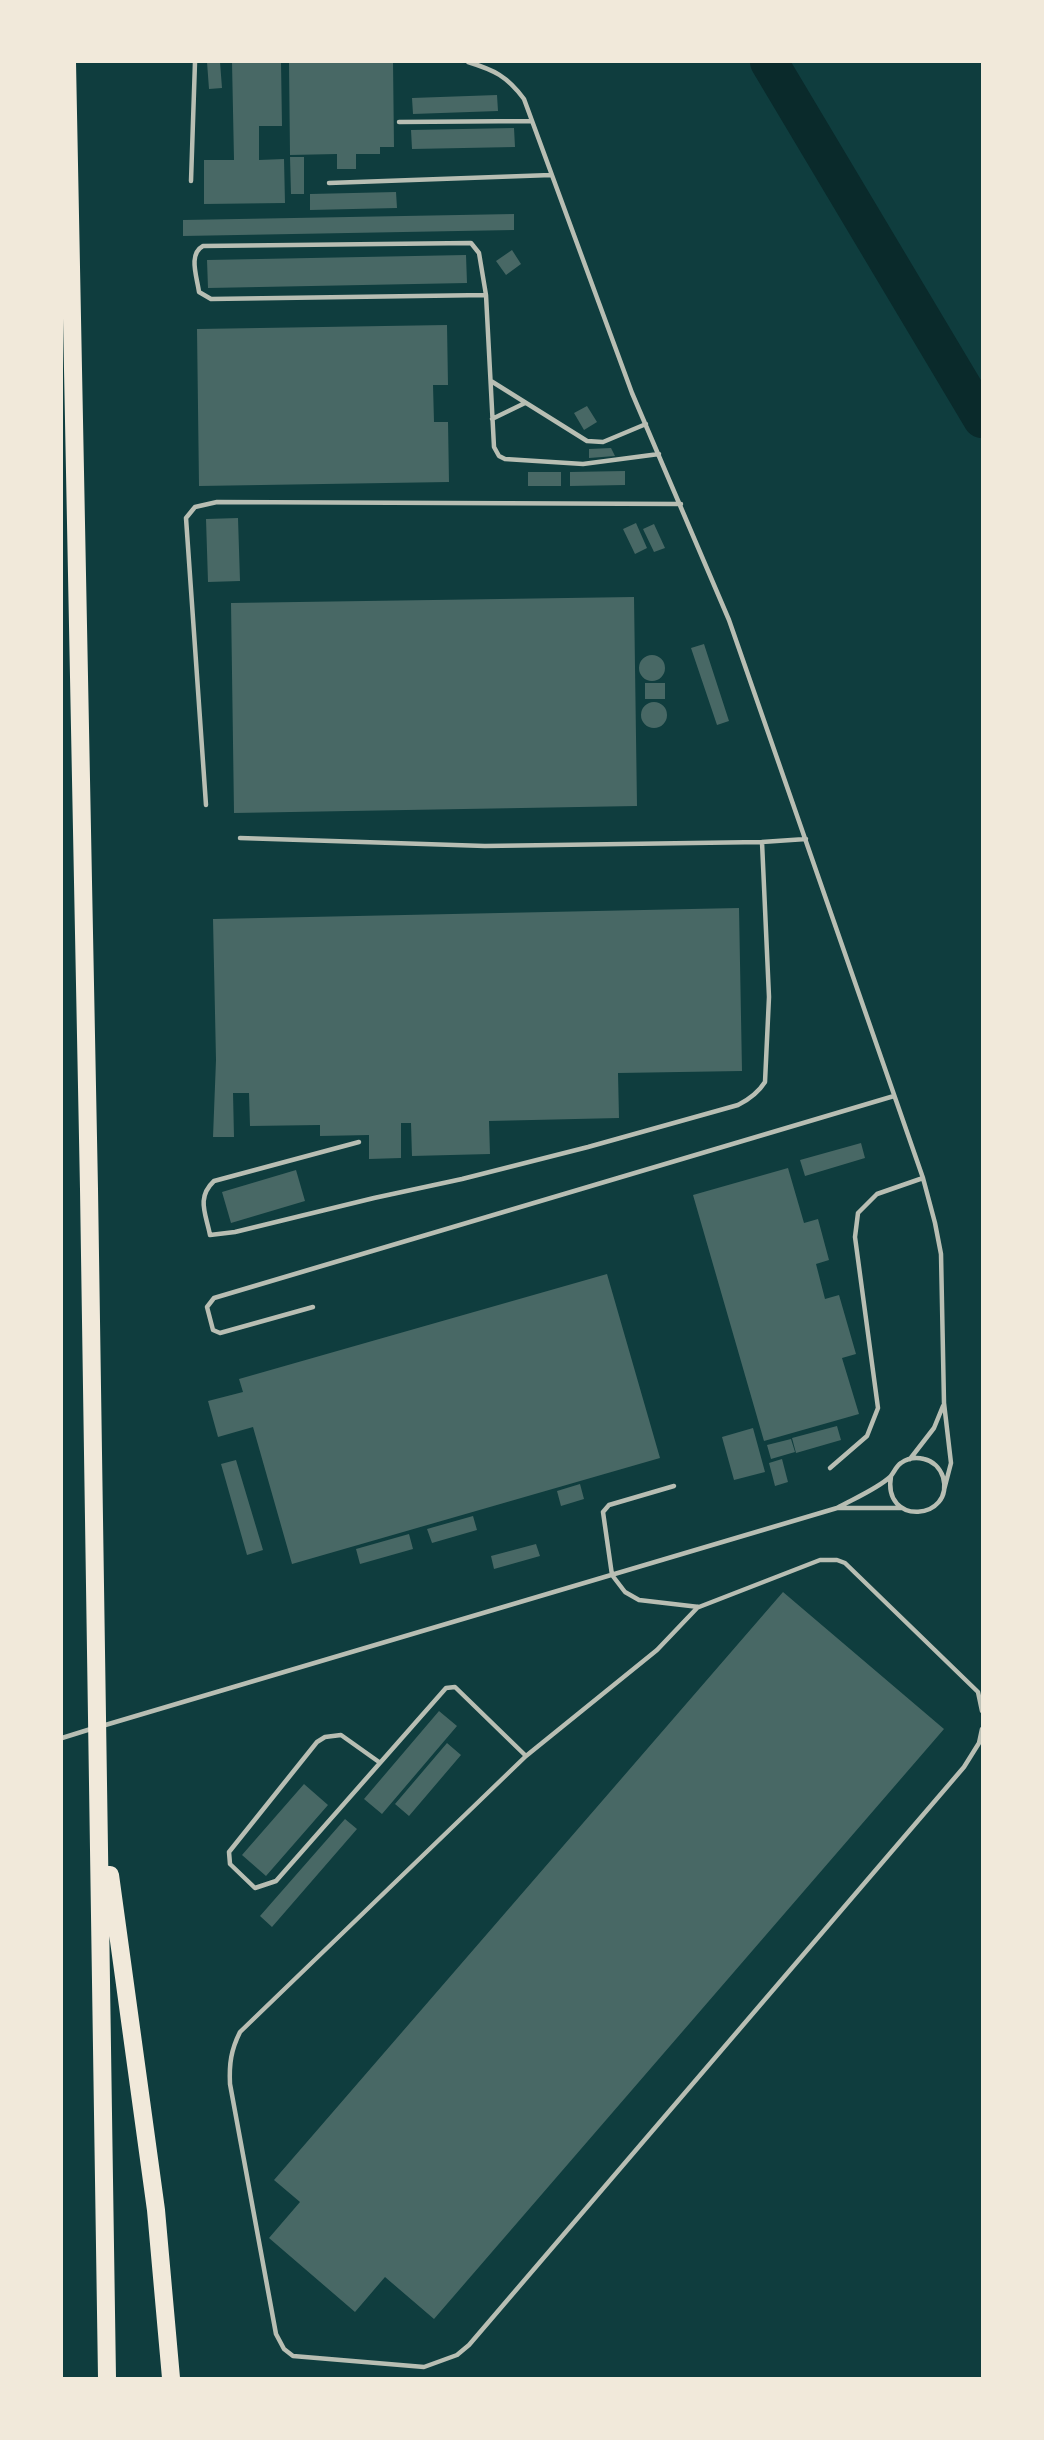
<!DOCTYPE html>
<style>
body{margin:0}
#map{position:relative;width:1044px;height:2440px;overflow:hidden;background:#0f3d3e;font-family:Montserrat,sans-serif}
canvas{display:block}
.frame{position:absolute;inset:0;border:63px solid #f1e9da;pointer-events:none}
</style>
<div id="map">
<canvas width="1044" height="2440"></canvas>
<div class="frame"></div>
</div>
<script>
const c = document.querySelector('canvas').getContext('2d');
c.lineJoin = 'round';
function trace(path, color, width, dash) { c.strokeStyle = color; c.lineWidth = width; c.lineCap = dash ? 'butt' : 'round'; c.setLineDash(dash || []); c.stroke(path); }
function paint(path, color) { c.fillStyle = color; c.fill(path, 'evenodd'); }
trace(new Path2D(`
 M 769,62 L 982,419`), '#0a2a2b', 38);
paint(new Path2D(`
 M 207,62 L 220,62 L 222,88 L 209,89 Z
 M 232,62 L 281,62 L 282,126 L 259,126 L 259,160 L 284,159 L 285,203 L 204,204 L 204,160 L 234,160 Z
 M 289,62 L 393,62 L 394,147 L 380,147 L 380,154 L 356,154 L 356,169 L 337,169 L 337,154 L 290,155 Z
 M 497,95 L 498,111 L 413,114 L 412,98 Z
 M 514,128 L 515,147 L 412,149 L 411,130 Z
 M 290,157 L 304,157 L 304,194 L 291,194 Z
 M 396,192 L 397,208 L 310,210 L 310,194 Z
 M 514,214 L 514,230 L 183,236 L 183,220 Z
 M 512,250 L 521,264 L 506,275 L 496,261 Z
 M 466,255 L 467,283 L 208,288 L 207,260 Z
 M 447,325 L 448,385 L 433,385 L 434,422 L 448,422 L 449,482 L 199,486 L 197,329 Z
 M 587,406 L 597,422 L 584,430 L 574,413 Z
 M 611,448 L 615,456 L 589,458 L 589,449 Z
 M 625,471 L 625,485 L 570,486 L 570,472 Z
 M 528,472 L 561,472 L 561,486 L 528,486 Z
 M 238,518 L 240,581 L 208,582 L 206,519 Z
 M 636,523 L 647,548 L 635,554 L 623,529 Z
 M 654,524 L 665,548 L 654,552 L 643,529 Z
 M 634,597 L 637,806 L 234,813 L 231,603 Z
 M 704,644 L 729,721 L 717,725 L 691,648 Z
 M639 668a13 13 0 1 1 26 0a13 13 0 1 1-26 0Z
 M 645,683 L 665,683 L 665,699 L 645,699 Z
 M641 715a13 13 0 1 1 26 0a13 13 0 1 1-26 0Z
 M 739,908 L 742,1071 L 618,1073 L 619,1118 L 489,1121 L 490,1154 L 412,1156 L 411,1123 L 401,1123 L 401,1158 L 369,1159 L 369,1135 L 320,1136 L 320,1125 L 250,1126 L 249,1093 L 233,1093 L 234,1137 L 213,1137 L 216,1060 L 213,919 Z
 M 861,1143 L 865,1158 L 805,1176 L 800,1160 Z
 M 788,1168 L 804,1223 L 818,1219 L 829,1260 L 816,1264 L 825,1299 L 839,1295 L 856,1354 L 842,1358 L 859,1414 L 764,1441 L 693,1195 Z
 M 296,1170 L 305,1201 L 231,1223 L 222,1192 Z
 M 607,1274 L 660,1458 L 292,1564 L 253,1427 L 218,1437 L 208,1401 L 243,1392 L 239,1379 Z
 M 837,1426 L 841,1440 L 796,1453 L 792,1438 Z
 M 753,1428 L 765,1472 L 734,1480 L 722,1437 Z
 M 791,1439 L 795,1452 L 771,1459 L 767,1445 Z
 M 782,1459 L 788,1482 L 775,1486 L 769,1463 Z
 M 236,1460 L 263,1550 L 247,1555 L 221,1464 Z
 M 580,1484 L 584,1499 L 561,1506 L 557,1491 Z
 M 473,1516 L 477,1530 L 432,1543 L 427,1529 Z
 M 409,1534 L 413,1549 L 360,1564 L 356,1549 Z
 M 536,1544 L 540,1556 L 494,1569 L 491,1556 Z
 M 783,1592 L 944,1729 L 434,2319 L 385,2277 L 355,2312 L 269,2238 L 300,2202 L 274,2180 Z
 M 439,1711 L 457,1726 L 382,1814 L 364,1799 Z
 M 447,1743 L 461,1755 L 409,1816 L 395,1804 Z
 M 304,1784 L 328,1805 L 266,1876 L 242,1855 Z
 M 345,1819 L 357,1829 L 272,1927 L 260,1916 Z`), '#486865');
trace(new Path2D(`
 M 468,62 C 494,70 507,76 524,99 L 632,393 L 729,620 L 923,1178 L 935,1223 L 941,1254 L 944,1403 L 951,1463 L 944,1490
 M 399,122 L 532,121
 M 191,181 L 195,62
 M 329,183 L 551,175
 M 486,295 L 479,253 L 471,243 L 203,246 C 188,254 197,277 199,292 L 211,299 L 486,295 L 494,447 L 499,456 L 505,459 L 583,464 L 659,454
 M 491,381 L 587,441 L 603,442 L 646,424
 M 492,419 L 525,403
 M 206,805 L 186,518 L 195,507 L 217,502 L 681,504
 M 240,838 L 485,846 L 762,842
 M 359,1142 L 214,1181 C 196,1198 206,1214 210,1235 L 235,1232 L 374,1198 L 462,1179 L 588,1147 L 738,1105 C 750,1099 758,1093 765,1082 L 769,997 L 762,842 L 806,839
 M 313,1307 L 220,1333 L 213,1330 L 207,1307 L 214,1298 L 894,1096
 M 910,1459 L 934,1428 L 943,1406
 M 830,1468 L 867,1436 L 878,1408 L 855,1237 L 858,1213 L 877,1194 L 923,1178
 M 674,1486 L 609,1505 L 603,1512 L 612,1575 L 625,1592 L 639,1600 L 699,1607 L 820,1560 L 837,1560 L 845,1563 L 978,1692 L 982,1711
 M 837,1508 L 902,1508
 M 102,1726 L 837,1508 C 853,1499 877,1489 890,1477 C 894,1473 896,1466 901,1463 C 908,1458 916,1457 924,1459 C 933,1461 940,1468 943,1477 C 955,1520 882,1527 891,1476
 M 62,1738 L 94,1728
 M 526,1756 L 657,1650 L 698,1607
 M 379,1762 L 341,1735 L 325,1737 L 317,1742 L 229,1852 L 230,1864 L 255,1888 L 276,1881 L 446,1688 L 455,1687 L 526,1756 L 240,2032 C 231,2050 229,2064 230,2084 L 276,2334 L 284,2349 L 293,2356 L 424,2367 L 457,2355 L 469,2345 L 964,1767 L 979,1743 L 982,1729`), '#b8beb3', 4.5);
trace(new Path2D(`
 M 67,62 L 89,1189 L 107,2378
 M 110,1875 L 156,2210 L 171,2378`), '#f1e9da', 18);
</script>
